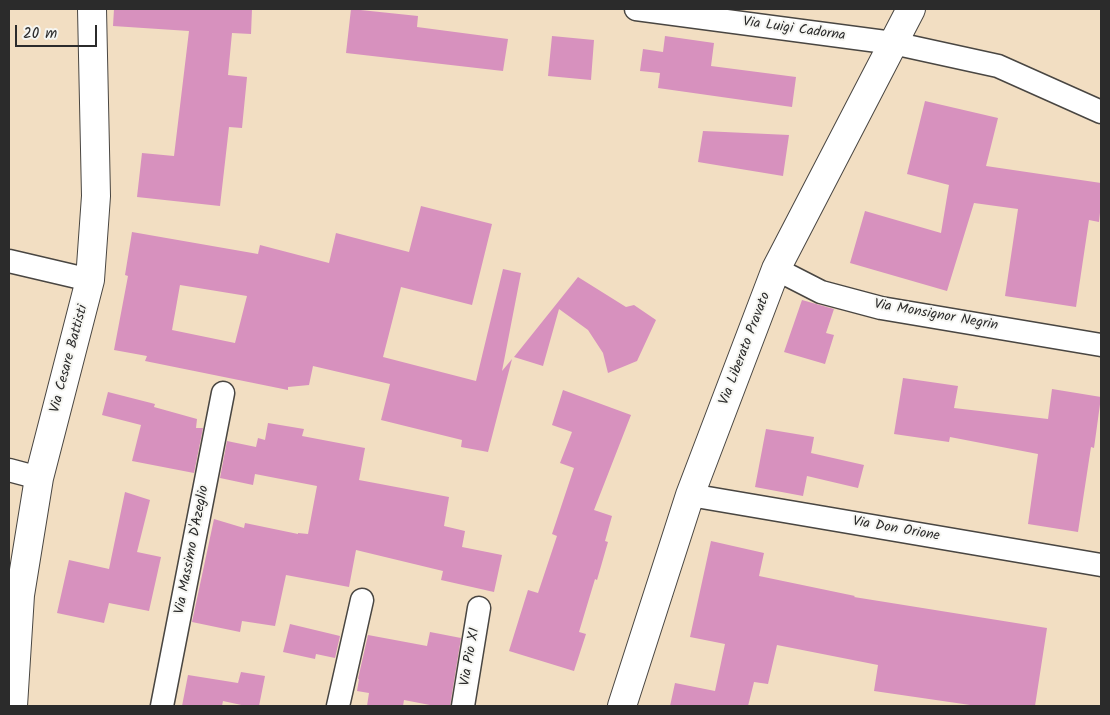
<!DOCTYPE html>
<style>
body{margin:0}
#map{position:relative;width:1110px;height:715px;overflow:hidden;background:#f2dec2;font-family:Kalam,sans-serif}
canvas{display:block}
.frame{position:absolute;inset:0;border:10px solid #2b2b2b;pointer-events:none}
.scale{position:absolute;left:15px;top:25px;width:82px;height:22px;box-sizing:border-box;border:2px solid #2b2b2b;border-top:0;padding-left:6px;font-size:15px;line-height:18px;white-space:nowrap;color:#2b2b2b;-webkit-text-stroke:4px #f6f6f2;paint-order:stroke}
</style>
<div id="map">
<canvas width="1110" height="715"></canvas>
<div class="frame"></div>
<div class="scale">20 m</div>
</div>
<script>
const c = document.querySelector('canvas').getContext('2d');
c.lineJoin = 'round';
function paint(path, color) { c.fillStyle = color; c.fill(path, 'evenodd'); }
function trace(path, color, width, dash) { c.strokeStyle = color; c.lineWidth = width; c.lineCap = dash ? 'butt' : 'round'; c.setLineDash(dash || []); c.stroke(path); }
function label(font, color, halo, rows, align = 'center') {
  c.font = font + ' Kalam,sans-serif'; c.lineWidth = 4; c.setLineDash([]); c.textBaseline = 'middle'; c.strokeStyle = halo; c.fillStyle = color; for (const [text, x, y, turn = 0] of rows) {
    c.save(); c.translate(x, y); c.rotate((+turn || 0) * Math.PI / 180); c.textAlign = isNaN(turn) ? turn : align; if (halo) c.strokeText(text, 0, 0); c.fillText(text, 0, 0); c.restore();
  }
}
paint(new Path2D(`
 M 114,9 L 252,9 L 251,34 L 232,33 L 228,75 L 247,77 L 242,128 L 229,127 L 220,206 L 137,197 L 142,153 L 174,156 L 189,31 L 113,26 Z
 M 351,9 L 418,16 L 417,27 L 508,39 L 503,71 L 346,53 Z
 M 552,36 L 594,40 L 591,80 L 548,76 Z
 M 665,36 L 714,43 L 711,66 L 796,77 L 792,107 L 658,88 L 660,73 L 640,71 L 643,49 L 663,52 Z
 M 925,101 L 998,118 L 986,166 L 1101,183 L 1101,203 L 1099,222 L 1089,220 L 1076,307 L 1005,296 L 1018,209 L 974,203 L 947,291 L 850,263 L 865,211 L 941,233 L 949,185 L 907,174 Z
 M 703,131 L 789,135 L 783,176 L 698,162 Z
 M 421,206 L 492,224 L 472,305 L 401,287 L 383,357 L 476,381 L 503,269 L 521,273 L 502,371 L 512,359 L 488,452 L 461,447 L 462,440 L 381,420 L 390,384 L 313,366 L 309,385 L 288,387 L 288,390 L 145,361 L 147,356 L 114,350 L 128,276 L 125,275 L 132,232 L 258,254 L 260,245 L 329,263 L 336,233 L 409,252 ZM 180,285 L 247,296 L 235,343 L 172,330 Z
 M 578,277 L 626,307 L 634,305 L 656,320 L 637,361 L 608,373 L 603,353 L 588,330 L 559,309 L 543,366 L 514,357 Z
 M 802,300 L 834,309 L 826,333 L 834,335 L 825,364 L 784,352 Z
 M 903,378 L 958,386 L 954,408 L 1048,419 L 1052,389 L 1101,397 L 1094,448 L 1091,447 L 1078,532 L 1028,524 L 1038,454 L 950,437 L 949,442 L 894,434 Z
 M 563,390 L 631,415 L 594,510 L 612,516 L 605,541 L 608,542 L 597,580 L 595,579 L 579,632 L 586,634 L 574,671 L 509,651 L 528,590 L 538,593 L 557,536 L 552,534 L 574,468 L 560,463 L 572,432 L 552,425 Z
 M 108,392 L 155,404 L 154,407 L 197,419 L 196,428 L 203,428 L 194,473 L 132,461 L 141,425 L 102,415 Z
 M 268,423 L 304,429 L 302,436 L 365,448 L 359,480 L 449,497 L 444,526 L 465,531 L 462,547 L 502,555 L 494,592 L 441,580 L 443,571 L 356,550 L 349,587 L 286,575 L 275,626 L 242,621 L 240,632 L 192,622 L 214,519 L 244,528 L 245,523 L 298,534 L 298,533 L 308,534 L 317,486 L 255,474 L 253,485 L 220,478 L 227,441 L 256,447 L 258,438 L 265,440 Z
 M 766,429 L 814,437 L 811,453 L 864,465 L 858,488 L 807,476 L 803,496 L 755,487 Z
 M 125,492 L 150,500 L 137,552 L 161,557 L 149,611 L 109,603 L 104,623 L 57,613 L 69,560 L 109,569 Z
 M 711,541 L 764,553 L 759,576 L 855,596 L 854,597 L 1047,628 L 1035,706 L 977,706 L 874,691 L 878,665 L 777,645 L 768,684 L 754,682 L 748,706 L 670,706 L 675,683 L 715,691 L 725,644 L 690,637 Z
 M 290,624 L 340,636 L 335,658 L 316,654 L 315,659 L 283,652 Z
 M 430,632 L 461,638 L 450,706 L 435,706 L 404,700 L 403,706 L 367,706 L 369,693 L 357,691 L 359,679 L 358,679 L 368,635 L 427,646 Z
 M 241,672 L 265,676 L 259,706 L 246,706 L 223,701 L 222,706 L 182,706 L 188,675 L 238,683 Z`), '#d791be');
const street = new Path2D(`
 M 636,9 L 893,43 L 998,66 L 1101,112
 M 9,261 L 90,280
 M 776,269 L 821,292 L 881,308 L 1101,345
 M 9,470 L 39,478
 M 690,495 L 1101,565
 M 162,706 L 223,393
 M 338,706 L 362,600
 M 463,706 L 479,608`);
const secondary = new Path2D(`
 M 13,706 L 20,595 L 39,478 L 90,280 L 96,196 L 92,9
 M 622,706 L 690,495 L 776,269 L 911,9`);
trace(street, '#494642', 25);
trace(secondary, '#494642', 30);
trace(street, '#fff', 22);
trace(secondary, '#fff', 28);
label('14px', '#2b2b2b', '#f6f6f2', [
 ["Via Luigi Cadorna",794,30,8],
 ["Via Monsignor Negrin",936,316,10],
 ["Via Liberato Pravato",746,349,-69],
 ["Via Cesare Battisti",70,359,-75],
 ["Via Don Orione",896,530,10],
 ["Via Massimo D'Azeglio",193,550,-79],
 ["Via Pio XI",471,657,-80]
]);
</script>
